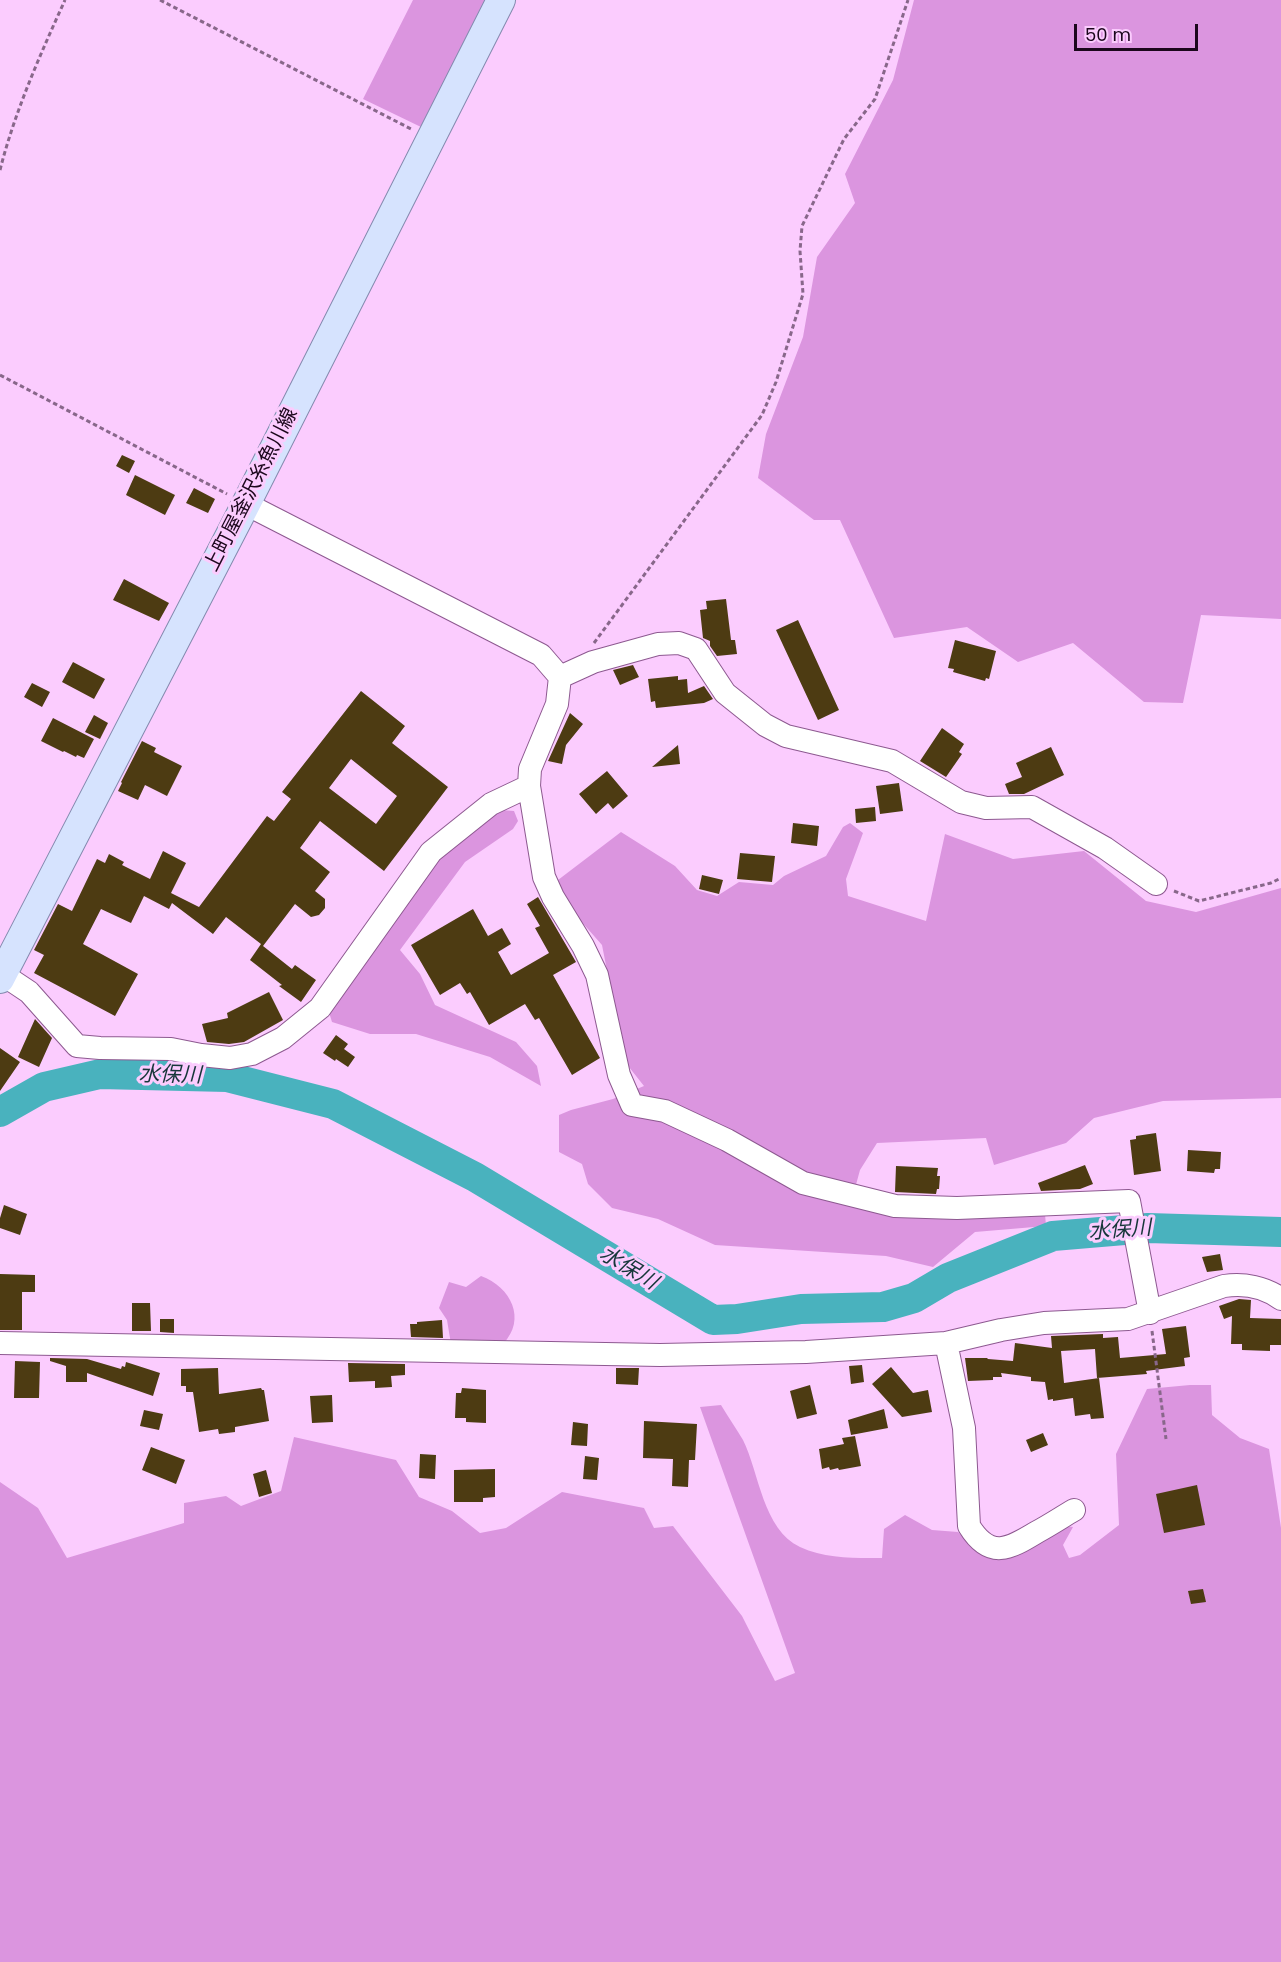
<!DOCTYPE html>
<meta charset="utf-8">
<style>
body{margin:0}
#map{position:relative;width:1281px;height:1962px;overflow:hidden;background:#fbccfe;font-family:Poppins,sans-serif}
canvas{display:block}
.scale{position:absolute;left:1074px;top:24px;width:124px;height:27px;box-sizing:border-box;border:3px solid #1b071c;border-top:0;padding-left:8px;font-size:18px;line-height:21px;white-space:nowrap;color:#1b071c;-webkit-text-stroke:4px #fbccfe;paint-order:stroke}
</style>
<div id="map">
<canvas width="1281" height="1962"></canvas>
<div class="scale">50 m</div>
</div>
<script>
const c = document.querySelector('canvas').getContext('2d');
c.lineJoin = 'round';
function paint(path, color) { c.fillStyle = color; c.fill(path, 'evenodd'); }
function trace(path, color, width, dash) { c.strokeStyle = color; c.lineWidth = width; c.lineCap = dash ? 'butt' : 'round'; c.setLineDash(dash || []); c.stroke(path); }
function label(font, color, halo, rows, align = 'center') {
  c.font = font + ' Poppins,"Noto Sans JP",sans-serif'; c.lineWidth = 6; c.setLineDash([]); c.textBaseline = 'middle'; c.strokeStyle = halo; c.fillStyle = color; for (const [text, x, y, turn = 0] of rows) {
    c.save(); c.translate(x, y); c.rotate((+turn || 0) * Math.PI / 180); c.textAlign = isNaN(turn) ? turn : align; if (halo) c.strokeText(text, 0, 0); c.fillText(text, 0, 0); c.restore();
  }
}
paint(new Path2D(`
 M 413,0 L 486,0 L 421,127 L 363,99 Z
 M 914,0 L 1281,0 L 1281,619 L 1201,615 L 1183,703 L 1144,702 L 1073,643 L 1018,662 L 967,627 L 894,638 L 840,520 L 814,520 L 758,478 L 766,434 L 803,337 L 817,257 L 855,203 L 845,174 L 893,80 Z
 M 501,810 L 514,811 L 518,821 L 513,829 L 465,862 L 400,950 L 420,974 L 435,1005 L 516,1042 L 537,1066 L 541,1086 L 490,1057 L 416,1034 L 370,1034 L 332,1022 L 328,1009 L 444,852 Z
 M 850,823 L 863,833 L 846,879 L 848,896 L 926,921 L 945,834 L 1013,859 L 1084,851 L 1146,901 L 1196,912 L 1281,888 L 1281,1098 L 1163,1101 L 1094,1118 L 1066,1143 L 994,1165 L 986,1138 L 877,1143 L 860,1170 L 851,1203 L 1045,1214 L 1046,1226 L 975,1232 L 933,1267 L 886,1256 L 715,1245 L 658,1219 L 612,1208 L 588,1184 L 582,1164 L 559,1152 L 559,1115 L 571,1110 L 613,1099 L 644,1086 L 625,1062 L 602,945 L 565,903 L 558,880 L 621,832 L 675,866 L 697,890 L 717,896 L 739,882 L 773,885 L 784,876 L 826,856 L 843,827 Z
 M 481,1276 C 511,1287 527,1319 503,1344 L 451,1344 L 447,1320 L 439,1308 L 449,1282 L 466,1287 Z
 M 1190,1385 L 1211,1385 L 1212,1415 L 1240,1438 L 1269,1449 L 1281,1528 L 1281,1962 L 0,1962 L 0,1482 L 38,1508 L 67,1558 L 184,1523 L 184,1503 L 226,1496 L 241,1506 L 281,1491 L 294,1437 L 396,1460 L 419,1497 L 452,1511 L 480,1533 L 506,1528 L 562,1492 L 644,1508 L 654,1528 L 673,1526 L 742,1616 L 775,1681 L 795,1673 L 700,1407 L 721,1405 C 728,1417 736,1428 743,1440 C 759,1472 763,1530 800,1547 C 826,1559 854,1558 882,1558 L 884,1529 L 905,1515 L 932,1530 L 958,1532 L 977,1551 L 1065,1526 L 1073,1527 L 1063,1545 L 1069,1558 L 1080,1555 L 1119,1525 L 1116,1454 L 1147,1389 Z`), '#db95df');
trace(new Path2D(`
 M 0,1112 L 44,1087 L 100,1074 L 227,1077 L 333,1104 L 475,1177 L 713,1320 L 737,1319 L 801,1309 L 883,1307 L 914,1298 L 948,1278 L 1053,1236 L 1148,1228 L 1281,1232`), '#49b2be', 30);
paint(new Path2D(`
 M 122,455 L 135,461 L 129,473 L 116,466 Z
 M 135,475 L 175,495 L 165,515 L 126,495 Z
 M 194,488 L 215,499 L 208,513 L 186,503 Z
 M 124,579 L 169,603 L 159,621 L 113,600 Z
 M 726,599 L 731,640 L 735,640 L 737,654 L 717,656 L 710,646 L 710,641 L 703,638 L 700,610 L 707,609 L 706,601 Z
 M 798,620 L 839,710 L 818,720 L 776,630 Z
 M 955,640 L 996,651 L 989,679 L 986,678 L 985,681 L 953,672 L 954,669 L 948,668 Z
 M 73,662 L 105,679 L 94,699 L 62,682 Z
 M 633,665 L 639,677 L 620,685 L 613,670 Z
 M 678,676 L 678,680 L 687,679 L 688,693 L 704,686 L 713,699 L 704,703 L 656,708 L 655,701 L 651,702 L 648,679 Z
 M 32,683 L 50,692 L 42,707 L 24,697 Z
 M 361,691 L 405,726 L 392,743 L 448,787 L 384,871 L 320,821 L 300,848 L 330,872 L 315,891 L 325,899 L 325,908 L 319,915 L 311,917 L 295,904 L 263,946 L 292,969 L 295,965 L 316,980 L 301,1002 L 279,986 L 282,985 L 250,960 L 261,944 L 226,917 L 213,934 L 172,903 L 169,909 L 144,896 L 131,923 L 101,909 L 83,944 L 138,974 L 115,1016 L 34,973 L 44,955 L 34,950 L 58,904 L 72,911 L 97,859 L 105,863 L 109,854 L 124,862 L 122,865 L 150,879 L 163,851 L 186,863 L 171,893 L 199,907 L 267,816 L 274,821 L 291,799 L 282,792 ZM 351,759 L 397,796 L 376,824 L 329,788 Z
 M 570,713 L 583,724 L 566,745 L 562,764 L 548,761 Z
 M 94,715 L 108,723 L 100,739 L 85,732 Z
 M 53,718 L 94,739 L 84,758 L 77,755 L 76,757 L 64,751 L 63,752 L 41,741 Z
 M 942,728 L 964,744 L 959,752 L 962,754 L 946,777 L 920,761 Z
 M 142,741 L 156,748 L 154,752 L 182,766 L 167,796 L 145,785 L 138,800 L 118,791 L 122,783 L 121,782 Z
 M 678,745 L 680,764 L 652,767 Z
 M 1051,747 L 1064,775 L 1024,794 L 1009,794 L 1005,784 L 1022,777 L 1016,763 Z
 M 607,771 L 628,796 L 613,809 L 608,803 L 596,814 L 579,794 Z
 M 899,783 L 903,811 L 880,814 L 876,786 Z
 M 875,807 L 876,821 L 856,823 L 855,809 Z
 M 793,823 L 819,826 L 817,846 L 791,843 Z
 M 740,853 L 775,856 L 772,882 L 737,879 Z
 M 702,875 L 723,880 L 719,894 L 699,889 Z
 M 538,897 L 576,962 L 553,975 L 600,1058 L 572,1075 L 539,1018 L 535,1020 L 525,1004 L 489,1025 L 470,992 L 467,994 L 460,983 L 440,995 L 411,945 L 473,909 L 488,936 L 502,928 L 511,944 L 498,952 L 511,975 L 549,953 L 535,928 L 540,926 L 527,904 Z
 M 269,992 L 283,1020 L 244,1042 L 229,1044 L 207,1042 L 202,1024 L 228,1018 L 227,1013 Z
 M 35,1019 L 52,1038 L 39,1067 L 18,1057 Z
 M 336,1035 L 348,1044 L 344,1049 L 355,1057 L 348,1067 L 336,1059 L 335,1061 L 323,1053 Z
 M 0,1048 L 20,1062 L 0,1091 Z
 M 1156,1133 L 1161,1171 L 1134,1175 L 1130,1140 L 1136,1139 L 1136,1136 Z
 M 1188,1150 L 1221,1152 L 1220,1169 L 1215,1169 L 1214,1173 L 1187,1171 Z
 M 1085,1165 L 1093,1184 L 1080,1189 L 1041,1191 L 1038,1183 Z
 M 896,1166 L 938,1168 L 937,1176 L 940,1176 L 939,1189 L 937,1189 L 936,1194 L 895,1192 Z
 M 4,1205 L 27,1214 L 20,1235 L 0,1228 L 0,1218 Z
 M 1220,1254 L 1223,1270 L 1207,1272 L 1202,1257 Z
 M 0,1274 L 35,1275 L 35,1292 L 22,1292 L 22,1330 L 0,1330 Z
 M 1239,1299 L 1251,1300 L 1250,1318 L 1281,1319 L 1281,1345 L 1270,1345 L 1270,1351 L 1242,1350 L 1242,1344 L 1231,1344 L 1232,1316 L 1224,1319 L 1219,1306 Z
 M 132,1303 L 150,1303 L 151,1331 L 132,1331 Z
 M 160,1319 L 174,1319 L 174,1333 L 160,1332 Z
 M 442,1320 L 443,1338 L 411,1337 L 410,1324 L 417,1324 L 417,1322 Z
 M 1186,1326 L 1190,1357 L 1184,1358 L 1185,1366 L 1146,1371 L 1147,1374 L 1097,1378 L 1095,1349 L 1061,1351 L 1064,1383 L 1099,1378 L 1104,1418 L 1091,1419 L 1090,1414 L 1075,1416 L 1073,1398 L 1053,1401 L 1053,1399 L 1048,1400 L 1045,1382 L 1031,1381 L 1031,1377 L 1001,1373 L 1002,1377 L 993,1377 L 993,1380 L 968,1381 L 965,1358 L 987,1358 L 988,1359 L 1013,1361 L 1015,1343 L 1052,1348 L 1051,1336 L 1103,1334 L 1103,1338 L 1118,1337 L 1120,1358 L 1166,1354 L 1162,1329 Z
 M 50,1358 L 87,1359 L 121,1369 L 122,1366 L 125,1367 L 126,1362 L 160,1373 L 153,1396 L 87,1373 L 87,1382 L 66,1382 L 66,1366 L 50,1361 Z
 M 15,1361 L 40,1362 L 39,1398 L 14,1398 Z
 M 348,1363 L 405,1364 L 405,1375 L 391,1376 L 392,1387 L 375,1388 L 375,1381 L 349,1382 Z
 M 862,1365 L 864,1382 L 851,1384 L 849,1366 Z
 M 891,1367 L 913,1393 L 928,1390 L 932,1412 L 902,1417 L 872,1384 Z
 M 218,1368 L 219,1394 L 261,1388 L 262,1390 L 264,1390 L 269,1421 L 235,1427 L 235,1432 L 219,1434 L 218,1429 L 199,1432 L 193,1392 L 186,1392 L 186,1386 L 181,1386 L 181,1369 Z
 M 616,1368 L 639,1368 L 638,1385 L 616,1384 Z
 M 810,1385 L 817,1414 L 797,1419 L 790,1391 Z
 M 462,1388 L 486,1390 L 486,1423 L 466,1422 L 466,1418 L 455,1418 L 456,1393 L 461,1393 Z
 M 332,1395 L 333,1422 L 312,1423 L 310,1396 Z
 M 884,1409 L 888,1428 L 851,1435 L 848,1420 Z
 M 144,1410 L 163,1414 L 159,1430 L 140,1426 Z
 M 644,1421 L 697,1424 L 695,1460 L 689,1460 L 688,1487 L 672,1486 L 673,1459 L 643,1458 Z
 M 573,1422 L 588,1424 L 587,1446 L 571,1445 Z
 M 1043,1433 L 1048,1445 L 1031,1452 L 1026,1440 Z
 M 855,1436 L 861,1466 L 839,1470 L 838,1468 L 830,1470 L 829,1467 L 822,1469 L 819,1449 L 844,1444 L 842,1438 Z
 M 151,1447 L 185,1460 L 176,1484 L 142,1470 Z
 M 420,1454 L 436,1455 L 435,1479 L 419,1478 Z
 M 585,1456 L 599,1458 L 597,1480 L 583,1479 Z
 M 495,1469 L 495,1497 L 483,1498 L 483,1502 L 454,1502 L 454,1470 Z
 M 266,1470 L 272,1493 L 259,1497 L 253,1474 Z
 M 1197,1485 L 1205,1525 L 1164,1533 L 1156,1494 Z
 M 1203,1589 L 1206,1602 L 1191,1604 L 1188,1591 Z`), '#4d3b12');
const minor = new Path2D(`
 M 246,504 L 541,655 L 560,677 L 557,704 L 530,769 L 529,786 L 544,877 L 553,897 L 583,946 L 597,975 L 619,1075 L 632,1105 L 665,1111 L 727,1140 L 803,1183 L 895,1206 L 957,1208 L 1129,1201 L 1150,1313
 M 560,677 L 593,662 L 658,644 L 679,643 L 696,649 L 725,693 L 765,725 L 786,736 L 892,761 L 961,802 L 986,808 L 1032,807 L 1105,848 L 1156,884
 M 2,974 L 29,992 L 77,1046 L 100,1048 L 171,1049 L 201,1055 L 230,1058 L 252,1054 L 283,1038 L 320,1008 L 431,852 L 491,804 L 529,786
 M 0,1343 L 660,1355 L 806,1352 L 946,1343 L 1001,1330 L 1044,1323 L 1128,1319 L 1224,1286 C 1244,1283 1265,1287 1281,1299
 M 946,1343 L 964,1428 L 969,1526 C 990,1560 1009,1549 1037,1532 C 1050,1525 1062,1517 1074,1510`);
const major = new Path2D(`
 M 0,979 L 246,504 L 501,0`);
trace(minor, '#8d5990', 24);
trace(major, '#838aae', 30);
trace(new Path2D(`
 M 160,0 L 413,130
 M 0,170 C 15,111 40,55 65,0
 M 0,375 L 227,494
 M 594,643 L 762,415 L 776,382 L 803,294 L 800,251 L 802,226 L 844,139 L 875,99 L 908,0
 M 1174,891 L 1199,901 L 1271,883 L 1281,878
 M 1152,1331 L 1166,1439`), '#88678a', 3, [4.5, 3]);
trace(minor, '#fff', 22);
trace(major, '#d6e3fe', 28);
label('20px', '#1b071c', '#fbccfe', [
 ["上町屋釜沢糸魚川線",252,490,-63]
]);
label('italic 21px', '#163639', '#fbccfe', [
 ["水保川",170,1076,1],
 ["水保川",1120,1231,-4],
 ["水保川",628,1269,31]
]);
</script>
